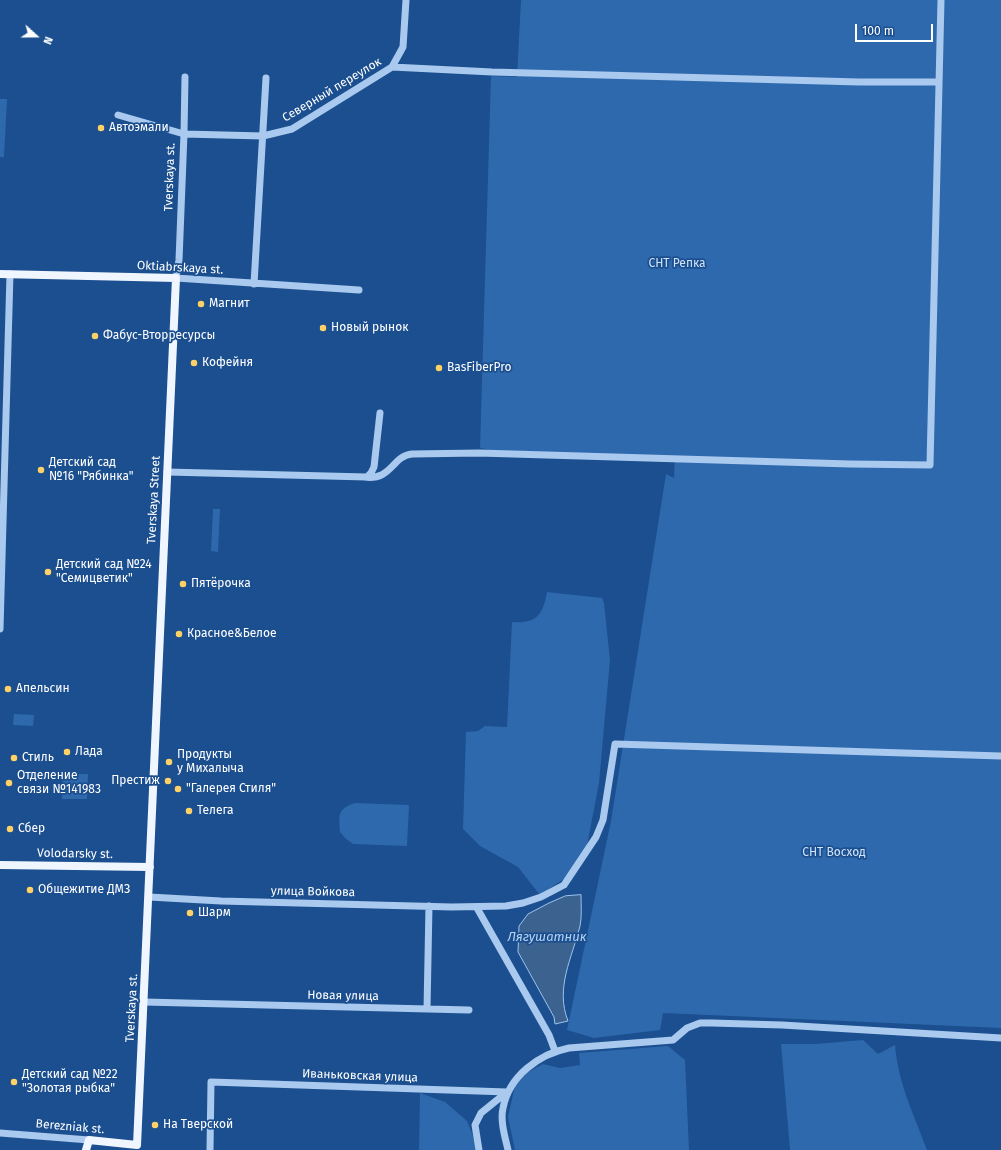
<!DOCTYPE html>
<meta charset="utf-8">
<style>
body{margin:0}
#map{position:relative;width:1001px;height:1150px;overflow:hidden;background:#1b4f8f;font-family:"Fira Sans",sans-serif}
canvas{display:block}
.north{position:absolute;left:16px;top:16px;width:40px;height:40px;-webkit-text-stroke:3px #1b4f8f;paint-order:stroke;rotate:111deg;font-size:11px;font-weight:700;line-height:16px;text-align:center;color:#fff}
.north::after{content:'';display:block;margin:auto;width:14px;height:18px;background:#fff;clip-path:polygon(50% 0,100% 100%,50% 72%,0 100%)}
.scale{position:absolute;left:855px;top:24px;width:78px;height:18px;box-sizing:border-box;border:2px solid #fff;border-top:0;padding-left:5px;font-size:12px;line-height:14px;white-space:nowrap;color:#fff;-webkit-text-stroke:3px #1b4f8f;paint-order:stroke}
</style>
<div id="map">
<canvas width="1001" height="1150"></canvas>
<div class="north">N</div>
<div class="scale">100 m</div>
</div>
<script>
const c = document.querySelector('canvas').getContext('2d');
c.lineJoin = 'round';
function paint(path, color) { c.fillStyle = color; c.fill(path, 'evenodd'); }
function trace(path, color, width, dash) { c.strokeStyle = color; c.lineWidth = width; c.lineCap = dash ? 'butt' : 'round'; c.setLineDash(dash || []); c.stroke(path); }
function label(font, color, halo, rows, align = 'center') {
  c.font = font + ' "Fira Sans",sans-serif'; c.lineWidth = 3.5; c.setLineDash([]); c.textBaseline = 'middle'; c.strokeStyle = halo; c.fillStyle = color; for (const [text, x, y, turn = 0] of rows) {
    c.save(); c.translate(x, y); c.rotate((+turn || 0) * Math.PI / 180); c.textAlign = isNaN(turn) ? turn : align; if (halo) c.strokeText(text, 0, 0); c.fillText(text, 0, 0); c.restore();
  }
}
paint(new Path2D(`
 M 521,0 L 1001,0 L 1001,1028 L 663,1013 L 660,1030 L 594,1038 L 567,1030 L 611,821 L 666,474 L 674,478 L 675,456 L 499,452 L 480,448 L 491,76 L 517,77 Z
 M 0,99 L 7,99 L 4,157 L 0,157 Z
 M 213,509 L 220,509 L 218,552 L 211,551 Z
 M 547,592 L 602,598 L 604,603 L 610,660 L 599,783 L 586,851 L 571,874 L 540,895 L 518,867 L 480,846 L 463,829 L 466,732 L 478,731 L 485,726 L 507,727 L 512,622 C 536,624 543,615 547,592 Z
 M 14,714 L 34,715 L 33,726 L 13,725 Z
 M 63,774 L 88,774 L 87,799 L 62,799 Z
 M 355,803 L 409,805 L 407,846 L 353,844 L 345,838 L 340,832 C 339,815 337,809 355,803 Z
 M 863,1040 L 878,1054 L 895,1045 C 898,1083 914,1115 927,1150 L 790,1150 L 781,1044 L 816,1044 Z
 M 668,1046 L 685,1060 L 689,1150 L 515,1150 L 508,1117 L 515,1086 L 528,1072 L 543,1064 L 560,1068 L 580,1065 L 579,1053 Z
 M 420,1093 L 445,1102 L 467,1121 L 473,1136 L 476,1150 L 419,1150 Z`), '#2e69ad');
const water = new Path2D(`
 M 581,895 C 581,905 582,917 580,926 C 572,958 555,988 568,1021 L 555,1024 L 554,1017 L 518,952 L 519,926 L 528,914 L 549,903 L 565,896 Z`);
paint(water, '#3c6290');
trace(water, '#9cc4f0', 1);
trace(new Path2D(`
 M 392,67 L 492,72 L 859,82 L 939,82
 M 185,77 L 184,134 L 179,260 L 176,278 L 359,290
 M 118,115 L 184,134 L 263,136 L 292,129 L 392,67 L 403,47 L 406,0
 M 254,284 L 266,78
 M 167,472 L 367,477 L 371,473 L 374,467 L 380,413
 M 364,477 C 392,481 392,456 412,454 L 479,453 L 850,464 L 930,465 L 941,0
 M 0,629 L 10,274
 M 149,897 L 221,901 L 452,907 L 506,906 L 523,903 L 541,897 L 564,885 L 596,837 L 603,820 L 615,744 L 1001,756
 M 477,908 L 549,1035 L 555,1051
 M 144,1002 L 469,1010
 M 427,1009 L 429,906
 M 0,1133 L 89,1140
 M 210,1150 L 211,1082 L 507,1092
 M 479,1150 L 475,1125 L 481,1113 L 507,1092
 M 508,1150 C 505,1137 500,1121 503,1108 C 509,1076 539,1054 569,1048 L 673,1040 L 687,1028 L 700,1023 L 712,1023 L 782,1025 L 1001,1038`), '#a9c9ee', 7);
trace(new Path2D(`
 M 0,274 L 176,278 L 137,1145 L 89,1140 L 86,1150
 M 0,865 L 150,867`), '#f0f6ff', 8);
for (const [x, y, r, color] of [
 [101,128,4,"#ffd166"],
 [201,304,4,"#ffd166"],
 [323,328,4,"#ffd166"],
 [95,336,4,"#ffd166"],
 [194,363,4,"#ffd166"],
 [439,368,4,"#ffd166"],
 [41,470,4,"#ffd166"],
 [48,572,4,"#ffd166"],
 [183,584,4,"#ffd166"],
 [179,634,4,"#ffd166"],
 [8,689,4,"#ffd166"],
 [67,752,4,"#ffd166"],
 [14,758,4,"#ffd166"],
 [169,762,4,"#ffd166"],
 [168,781,4,"#ffd166"],
 [9,783,4,"#ffd166"],
 [178,789,4,"#ffd166"],
 [189,811,4,"#ffd166"],
 [10,829,4,"#ffd166"],
 [30,890,4,"#ffd166"],
 [190,913,4,"#ffd166"],
 [14,1082,4,"#ffd166"],
 [155,1125,4,"#ffd166"]
]) { const dot = new Path2D(); dot.arc(x, y, r, 0, 2 * Math.PI); c.fillStyle = color; c.fill(dot); trace(dot, '#1b4f8f', 1.5); }
label('12px', '#fff', '#1b4f8f', [
 ["Северный переулок",332,90,-31],
 ["Tverskaya st.",170,177,-88],
 ["Oktiabrskaya st.",180,268,3],
 ["Tverskaya Street",154,500,-87],
 ["Volodarsky st.",75,854,1],
 ["улица Войкова",313,892,1],
 ["Новая улица",343,996,1],
 ["Tverskaya st.",132,1008,-87],
 ["Иваньковская улица",360,1076,2],
 ["Berezniak st.",70,1127,5]
]);
label('12px', '#fff', '#1b4f8f', [
 ["Автоэмали",109,128],
 ["Магнит",209,304],
 ["Новый рынок",331,328],
 ["Фабус-Вторресурсы",103,336],
 ["Кофейня",202,363],
 ["BasFiberPro",447,368],
 ["Детский сад",49,463],
 ["№16 \"Рябинка\"",49,477],
 ["Детский сад №24",56,565],
 ["\"Семицветик\"",56,579],
 ["Пятёрочка",191,584],
 ["Красное&Белое",187,634],
 ["Апельсин",16,689],
 ["Лада",75,752],
 ["Продукты",177,755],
 ["у Михалыча",177,769],
 ["Стиль",22,758],
 ["Отделение",17,776],
 ["связи №141983",17,790],
 ["Престиж",160,781,"right"],
 ["\"Галерея Стиля\"",186,789],
 ["Телега",197,811],
 ["Сбер",18,829],
 ["Общежитие ДМЗ",38,890],
 ["Шарм",198,913],
 ["Детский сад №22",22,1075],
 ["\"Золотая рыбка\"",22,1089],
 ["На Тверской",163,1125]
], 'left');
label('12px', '#cfe3fa', '#1b4f8f', [
 ["СНТ Репка",677,264],
 ["СНТ Восход",834,853]
]);
label('italic 13px', '#b5d3f5', '#1b4f8f', [
 ["Лягушатник",547,937]
]);
</script>
